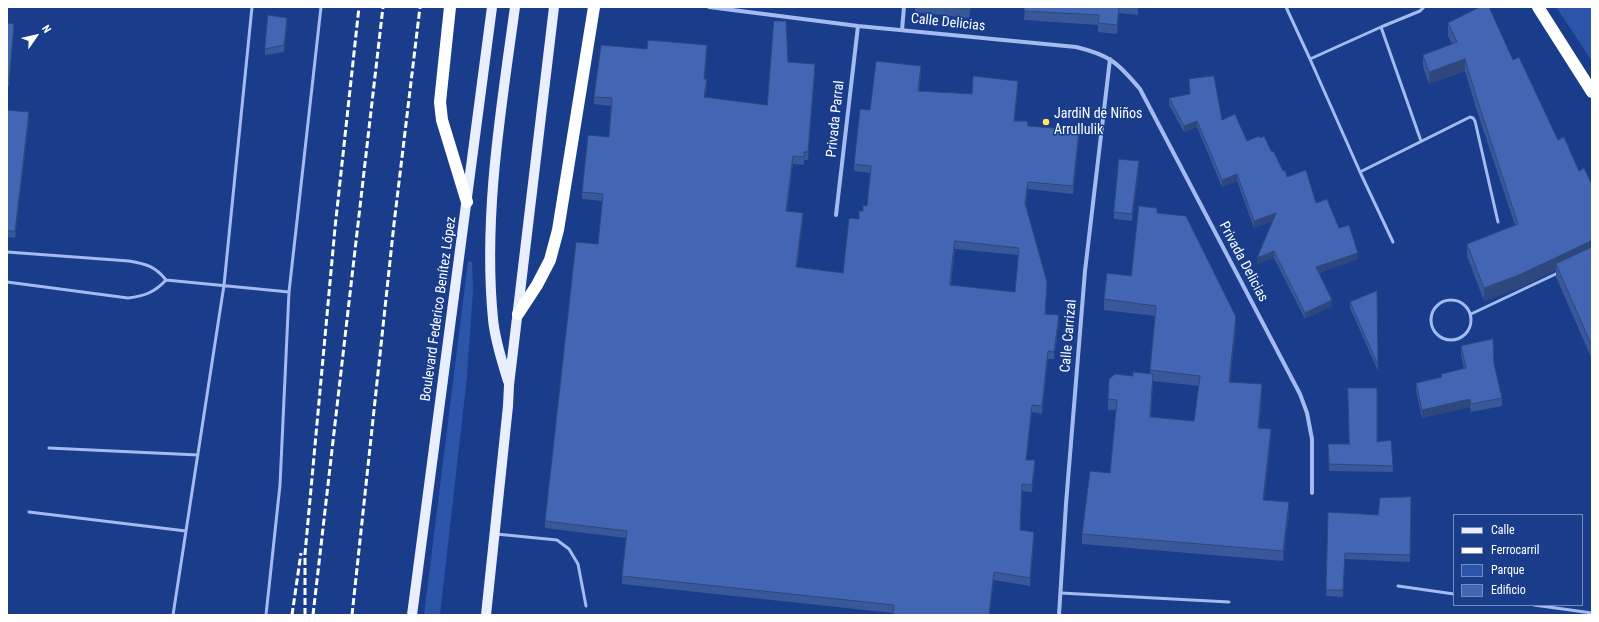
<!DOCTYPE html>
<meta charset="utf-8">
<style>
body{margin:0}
#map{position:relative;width:1599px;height:622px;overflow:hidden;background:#193c8b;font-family:"Roboto Condensed",sans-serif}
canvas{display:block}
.frame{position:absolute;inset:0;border:8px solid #fff;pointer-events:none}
.legend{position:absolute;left:1453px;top:514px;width:130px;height:92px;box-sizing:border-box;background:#193c8b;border:1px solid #758ab9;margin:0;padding:5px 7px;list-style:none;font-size:12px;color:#fff}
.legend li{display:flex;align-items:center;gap:8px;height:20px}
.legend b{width:20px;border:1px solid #758ab9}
.north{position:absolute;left:16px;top:16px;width:40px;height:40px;-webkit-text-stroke:3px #193c8b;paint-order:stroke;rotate:56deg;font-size:11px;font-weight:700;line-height:16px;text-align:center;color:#fff}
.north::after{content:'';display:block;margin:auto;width:14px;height:18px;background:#fff;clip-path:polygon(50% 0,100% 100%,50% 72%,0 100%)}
</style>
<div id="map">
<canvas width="1599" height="622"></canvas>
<div class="frame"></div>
<ul class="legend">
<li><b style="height:5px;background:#eaefff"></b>Calle</li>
<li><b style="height:5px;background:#fff"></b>Ferrocarril</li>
<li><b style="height:11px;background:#2c54a9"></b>Parque</li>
<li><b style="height:11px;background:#4266b3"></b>Edificio</li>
</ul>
<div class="north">N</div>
</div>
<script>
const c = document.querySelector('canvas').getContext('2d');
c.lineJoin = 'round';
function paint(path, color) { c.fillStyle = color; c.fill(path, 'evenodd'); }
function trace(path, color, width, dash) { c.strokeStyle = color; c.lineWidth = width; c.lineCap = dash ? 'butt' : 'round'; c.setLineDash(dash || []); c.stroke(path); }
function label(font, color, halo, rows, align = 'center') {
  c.font = font + ' "Roboto Condensed",sans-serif'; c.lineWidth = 3; c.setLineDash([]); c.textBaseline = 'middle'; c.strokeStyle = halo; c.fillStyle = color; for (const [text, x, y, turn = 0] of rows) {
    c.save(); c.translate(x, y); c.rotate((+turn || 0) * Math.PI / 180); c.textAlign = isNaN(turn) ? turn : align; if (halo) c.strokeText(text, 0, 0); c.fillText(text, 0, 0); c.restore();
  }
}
paint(new Path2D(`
 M 1556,7 L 1592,7 L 1592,61 Z
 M 468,261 L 472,262 L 473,290 L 467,377 L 440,615 L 424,615 Z`), '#2c54a9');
trace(new Path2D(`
 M 1286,7 L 1310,59 L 1381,27 L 1420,11 L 1424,7
 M 1381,27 L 1421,141
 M 1310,59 L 1360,172
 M 1393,242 L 1360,172 L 1470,117 L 1473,118 L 1475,121 L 1498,222
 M 7,252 L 129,261 C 146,264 155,266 166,280 L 289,292
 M 7,282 L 128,298 C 145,296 155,292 166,280
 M1431 320a20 20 0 1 1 40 0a20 20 0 1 1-40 0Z
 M 1471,314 L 1560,272
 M 49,448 L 198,455
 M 29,512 L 186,531
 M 496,534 L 557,540 L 569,549 L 578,564 L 586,606
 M 1398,586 L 1454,594
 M 1061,593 L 1229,602
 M 1534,605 L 1592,613
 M 173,615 L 224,285 L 252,7
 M 266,615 L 280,485 L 289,292 L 321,7`), '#a3bbee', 3);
trace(new Path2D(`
 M 709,7 L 858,26 L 1076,47 C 1110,55 1118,63 1140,89 L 1300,394 L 1307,413 L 1312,439 L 1312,493
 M 902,30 L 904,7
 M 836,215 L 858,26
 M 1059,615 L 1066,504 L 1085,271 L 1110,59`), '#a3bbee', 4);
trace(new Path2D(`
 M 508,381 C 502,361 495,341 493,319 C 483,216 501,109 515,7
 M 412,615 L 492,7
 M 486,615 L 508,406 L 509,385 L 554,7`), '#eaefff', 10);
trace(new Path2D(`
 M 450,7 L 440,102 L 442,120 L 467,202
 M 1538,7 L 1592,92
 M 518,314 L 537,285 L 550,260 L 558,230 L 594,7`), '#fff', 12);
trace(new Path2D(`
 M 292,615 L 301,553
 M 305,615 L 305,554 L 335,228 L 359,7
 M 313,615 L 383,7
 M 352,615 L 394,224 L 420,7`), '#fff', 3, [7, 3]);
paint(new Path2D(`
 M 915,7 L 971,7 L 969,18 L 915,12 Z
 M 1025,7 L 1138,7 L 1138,15 L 1119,13 L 1117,34 L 1098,32 L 1098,25 L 1024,20 Z
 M 7,23 L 14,31 L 9,86 L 7,86 Z
 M 1448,23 L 1513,60 L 1558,140 L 1579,171 L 1592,185 L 1592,356 L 1591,357 L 1556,277 L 1556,270 L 1519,288 L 1484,301 L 1467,256 L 1467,244 L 1515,225 L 1476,108 L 1465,71 L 1429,84 L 1423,67 L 1423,55 L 1452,44 L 1448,36 Z
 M 287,24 L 284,52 L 265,55 L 265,49 Z
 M 647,49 L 707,53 L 704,79 L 707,87 L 705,98 L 767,105 L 788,62 L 815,72 L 808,160 L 804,160 L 804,165 L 793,164 L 787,211 L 803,220 L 797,268 L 843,273 L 859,219 L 863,211 L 867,206 L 870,173 L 854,171 L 854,164 L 870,110 L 921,74 L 919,91 L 972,94 L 1018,88 L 1014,121 L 1028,126 L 1079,138 L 1073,194 L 1028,189 L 1026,205 L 1047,290 L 1045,314 L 1059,322 L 1054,359 L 1048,359 L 1042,414 L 1032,412 L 1026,460 L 1035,468 L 1032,492 L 1022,491 L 1020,530 L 1034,539 L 1030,586 L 994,580 L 893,613 L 622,584 L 622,576 L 626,538 L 545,528 L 545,521 L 598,244 L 603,201 L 582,199 L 582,192 L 609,137 L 611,106 L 594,104 L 594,97 ZM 955,249 L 1018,255 L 1015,292 L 951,285 Z
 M 1189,79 L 1222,120 L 1247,141 L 1260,138 L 1271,151 L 1283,171 L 1287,177 L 1316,203 L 1339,228 L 1358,259 L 1319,273 L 1332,306 L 1305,319 L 1274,258 L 1257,264 L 1273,221 L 1254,228 L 1237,181 L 1222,187 L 1197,127 L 1184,132 L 1169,105 L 1169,98 L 1190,94 Z
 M 7,110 L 29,119 L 15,238 L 7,237 Z
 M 1139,168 L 1132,221 L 1114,219 L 1114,212 Z
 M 1157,213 L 1236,327 L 1230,382 L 1262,395 L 1259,428 L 1271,440 L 1264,500 L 1289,513 L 1283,561 L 1082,544 L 1082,534 L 1110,473 L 1116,410 L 1108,410 L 1108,399 L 1150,374 L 1155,316 L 1104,310 L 1104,299 L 1131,276 ZM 1153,381 L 1199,386 L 1194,421 L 1151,417 Z
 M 1377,291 L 1378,371 L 1350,308 L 1350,302 Z
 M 1461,346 L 1494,364 L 1502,398 L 1502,406 L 1471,412 L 1470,407 L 1422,418 L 1416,391 L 1416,383 L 1441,377 L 1441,374 L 1464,369 L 1461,354 Z
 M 1377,442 L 1393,466 L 1393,472 L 1329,471 L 1328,451 Z
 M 1411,497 L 1410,562 L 1345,559 L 1343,597 L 1326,596 L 1328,512 L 1378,515 Z`), '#39589a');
paint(new Path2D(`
 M 970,7 L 971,7 L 969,18 Z
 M 1119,7 L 1119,13 L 1117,34 L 1117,25 Z
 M 287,18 L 287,24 L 284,52 L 284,45 Z
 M 14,24 L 14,31 L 9,86 L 9,80 Z
 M 707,45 L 707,53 L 704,87 L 704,79 Z
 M 1465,59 L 1465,71 L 1429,84 L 1429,72 Z
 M 815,64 L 815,72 L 808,160 L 808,152 Z
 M 921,66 L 921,74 L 918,99 L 918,91 Z
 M 707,79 L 707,87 L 704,105 L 704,97 Z
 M 1018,81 L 1018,88 L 1014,128 L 1014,121 Z
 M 29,112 L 29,119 L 15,238 L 15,231 Z
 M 1197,121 L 1197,127 L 1184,132 L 1184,126 Z
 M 1079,130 L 1079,138 L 1073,194 L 1073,186 Z
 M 793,156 L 793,164 L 786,219 L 786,211 Z
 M 1139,161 L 1139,168 L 1132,221 L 1132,214 Z
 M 1237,174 L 1237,181 L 1222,187 L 1222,180 Z
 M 1028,182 L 1028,189 L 1025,210 L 1025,203 Z
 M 803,213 L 803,220 L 796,275 L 796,267 Z
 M 1276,213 L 1276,220 L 1254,228 L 1254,221 Z
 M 955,241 L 955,249 L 950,293 L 950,285 Z
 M 1591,241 L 1591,253 L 1556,264 L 1556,270 L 1519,288 L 1484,301 L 1484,288 Z
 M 1274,251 L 1274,258 L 1257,264 L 1257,258 Z
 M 1358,253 L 1358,259 L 1316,274 L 1316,267 Z
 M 1332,300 L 1332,306 L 1305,319 L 1305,313 Z
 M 1059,315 L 1059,322 L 1054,359 L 1054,352 Z
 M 1236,317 L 1236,327 L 1229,392 L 1229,382 Z
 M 1591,344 L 1592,344 L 1592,356 L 1591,357 Z
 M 1048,351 L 1048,359 L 1042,414 L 1042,406 Z
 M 1153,374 L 1153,385 L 1150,427 L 1150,417 Z
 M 1262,384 L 1262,395 L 1258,438 L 1258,428 Z
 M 1470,399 L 1470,407 L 1422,418 L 1422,410 Z
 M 1032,405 L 1032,412 L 1026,467 L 1026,460 Z
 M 1271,429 L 1271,440 L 1263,510 L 1263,500 Z
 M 1035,460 L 1035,468 L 1032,492 L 1032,485 Z
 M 1289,502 L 1289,513 L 1283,561 L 1283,551 Z
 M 1034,532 L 1034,539 L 1030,586 L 1030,578 Z
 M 994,572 L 994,580 L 990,615 L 989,615 Z`), '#2e477d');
const building = new Path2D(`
 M 954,7 L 970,7 L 969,9 Z
 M 1025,7 L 1119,7 L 1117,25 L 1098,23 L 1099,15 L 1024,11 Z
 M 1480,7 L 1489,7 L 1513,60 L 1519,57 L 1558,140 L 1564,137 L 1579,171 L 1584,168 L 1592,185 L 1592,241 L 1591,241 L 1519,275 L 1484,288 L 1467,244 L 1518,224 L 1476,96 L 1465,59 L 1429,72 L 1423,55 L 1457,42 L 1448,23 Z
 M 268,15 L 287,18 L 284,45 L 265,49 Z
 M 774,21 L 786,21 L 788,62 L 815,64 L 808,152 L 804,152 L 804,157 L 793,156 L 786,211 L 803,213 L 796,267 L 843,273 L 849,218 L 859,219 L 859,211 L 863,211 L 863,205 L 867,206 L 871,166 L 854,164 L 860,109 L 870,110 L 876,61 L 921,66 L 918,91 L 972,94 L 973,76 L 1018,81 L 1014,121 L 1027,121 L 1028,126 L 1079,130 L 1073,186 L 1028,182 L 1025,203 L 1047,282 L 1045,314 L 1059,315 L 1054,352 L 1048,351 L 1042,406 L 1032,405 L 1026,460 L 1035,460 L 1032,485 L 1022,484 L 1020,530 L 1034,532 L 1030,578 L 994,572 L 989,615 L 893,615 L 894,605 L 622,576 L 627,531 L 545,521 L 576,242 L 598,244 L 603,194 L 582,192 L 588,135 L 609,137 L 612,98 L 594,97 L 601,45 L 647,49 L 648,40 L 707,45 L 704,79 L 707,79 L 704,97 L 767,105 ZM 955,241 L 1019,248 L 1015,292 L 950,285 Z
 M 7,23 L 14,24 L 9,80 L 7,79 Z
 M 1214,76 L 1222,120 L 1235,114 L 1247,141 L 1259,136 L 1260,138 L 1264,136 L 1271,151 L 1274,152 L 1283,171 L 1285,170 L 1287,177 L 1306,170 L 1316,203 L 1327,199 L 1339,228 L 1349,225 L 1358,253 L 1316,267 L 1332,300 L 1305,313 L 1274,251 L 1257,258 L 1276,213 L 1254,221 L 1237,174 L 1222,180 L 1197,121 L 1184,126 L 1169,98 L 1190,94 L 1189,79 Z
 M 7,110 L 29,112 L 15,231 L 7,231 Z
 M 1119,159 L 1139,161 L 1132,214 L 1114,212 Z
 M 1139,206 L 1157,208 L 1157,213 L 1186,216 L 1236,317 L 1229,382 L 1262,384 L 1258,428 L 1271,429 L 1263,500 L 1289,502 L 1283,551 L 1082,534 L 1090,471 L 1110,473 L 1117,400 L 1108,399 L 1109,379 L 1115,374 L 1133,376 L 1133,372 L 1153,374 L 1150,417 L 1194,421 L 1200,376 L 1150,370 L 1156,306 L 1104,299 L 1107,273 L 1131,276 Z
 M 1592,247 L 1592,344 L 1591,344 L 1556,264 Z
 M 1377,291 L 1378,365 L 1350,302 Z
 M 1493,339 L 1494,364 L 1502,398 L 1471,404 L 1470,399 L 1422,410 L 1416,383 L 1442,377 L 1441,374 L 1466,368 L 1461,346 Z
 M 1348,388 L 1377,388 L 1377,442 L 1391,440 L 1393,466 L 1329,464 L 1328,444 L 1349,444 Z
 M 1411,497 L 1410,555 L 1345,553 L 1343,590 L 1326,590 L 1328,512 L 1378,515 L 1380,498 Z`);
paint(building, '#4266b3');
trace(building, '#2e477d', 1);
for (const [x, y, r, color] of [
 [1046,122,4,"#ffe560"]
]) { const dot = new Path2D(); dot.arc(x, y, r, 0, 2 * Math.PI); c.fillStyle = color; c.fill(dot); trace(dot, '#193c8b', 1.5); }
label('14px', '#fff', '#193c8b', [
 ["Calle Delicias",948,23,6],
 ["Privada Parral",836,119,-84],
 ["Privada Delicias",1243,262,62],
 ["Boulevard Federico Benítez López",439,309,-82],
 ["Calle Carrizal",1069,336,-85]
]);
label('14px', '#fff', '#193c8b', [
 ["JardiN de Niños",1054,114],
 ["Arrullulik",1054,130]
], 'left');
</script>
